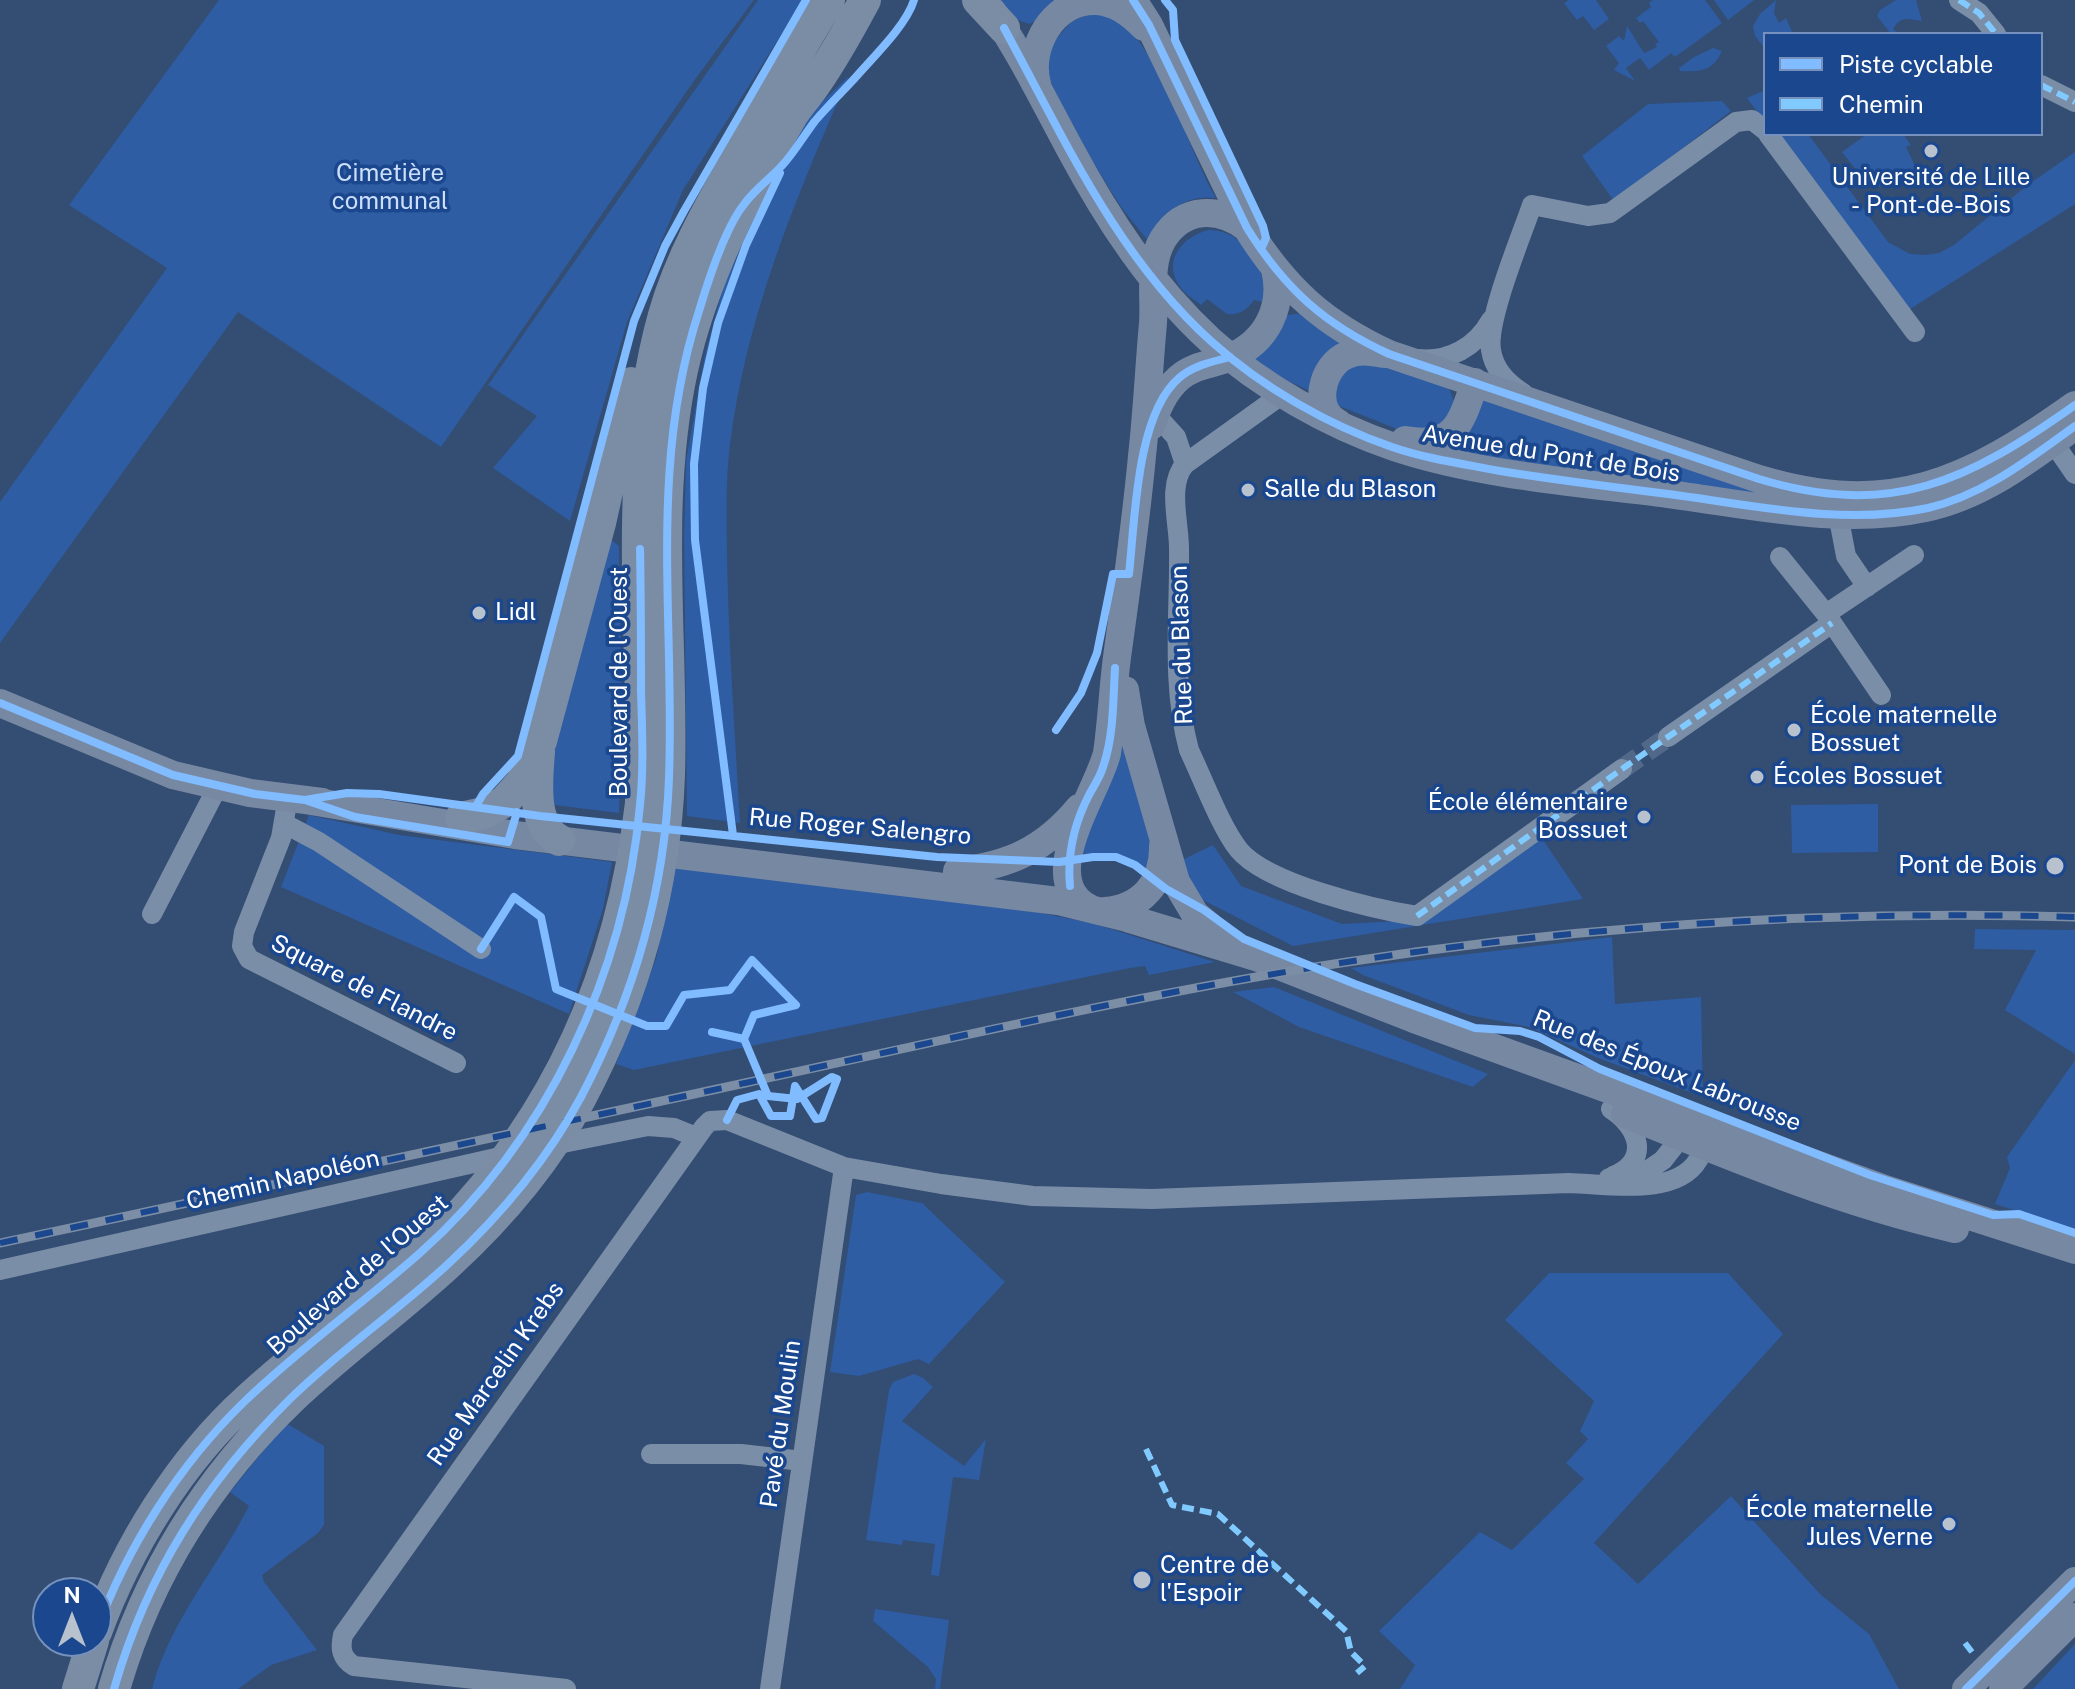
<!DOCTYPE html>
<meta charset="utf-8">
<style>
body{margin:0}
#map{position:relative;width:2075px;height:1689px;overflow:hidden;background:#344d73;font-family:"Public Sans",sans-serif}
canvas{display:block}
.legend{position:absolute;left:1763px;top:32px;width:280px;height:104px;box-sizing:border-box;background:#1a478d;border:2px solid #7691bb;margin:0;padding:10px 14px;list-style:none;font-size:24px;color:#fff}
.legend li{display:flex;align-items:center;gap:16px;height:40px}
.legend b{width:40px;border:2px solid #7691bb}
.north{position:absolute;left:32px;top:1577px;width:80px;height:80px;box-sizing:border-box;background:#1a478d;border:2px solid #7691bb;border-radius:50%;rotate:0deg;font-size:22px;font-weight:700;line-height:32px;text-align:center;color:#fff}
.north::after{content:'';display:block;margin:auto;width:28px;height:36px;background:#b8c1ce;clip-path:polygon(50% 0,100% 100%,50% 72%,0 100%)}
</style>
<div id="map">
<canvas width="2075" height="1689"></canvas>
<ul class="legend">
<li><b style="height:10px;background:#80bcff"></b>Piste cyclable</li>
<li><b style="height:10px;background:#80caff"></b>Chemin</li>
</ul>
<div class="north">N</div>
</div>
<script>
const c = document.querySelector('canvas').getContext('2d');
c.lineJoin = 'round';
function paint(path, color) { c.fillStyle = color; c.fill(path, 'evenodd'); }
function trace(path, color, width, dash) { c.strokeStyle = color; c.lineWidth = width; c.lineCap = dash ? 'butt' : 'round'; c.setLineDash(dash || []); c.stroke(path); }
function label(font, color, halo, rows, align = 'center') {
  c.font = font + ' "Public Sans",sans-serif'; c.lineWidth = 7; c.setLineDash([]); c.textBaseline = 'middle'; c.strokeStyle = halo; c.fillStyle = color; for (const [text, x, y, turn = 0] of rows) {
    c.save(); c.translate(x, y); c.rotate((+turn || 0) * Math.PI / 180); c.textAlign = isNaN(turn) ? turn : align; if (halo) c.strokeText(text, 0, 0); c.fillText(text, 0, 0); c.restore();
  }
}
paint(new Path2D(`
 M 219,0 L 754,0 L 696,78 L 441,447 L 238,312 L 0,643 L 0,502 L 167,268 L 69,205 Z
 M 758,0 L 803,0 L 683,190 L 627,322 L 570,521 L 493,468 L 537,416 L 488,385 Z
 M 997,0 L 1063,0 L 1043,18 L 1029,24 L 1010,17 Z
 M 1569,0 L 1596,0 L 1609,19 L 1594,30 L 1583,16 L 1577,20 L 1564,3 Z
 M 1653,0 L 1705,0 L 1722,23 L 1675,57 L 1671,53 L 1649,70 L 1640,58 L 1626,68 L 1635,81 L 1614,70 L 1619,63 L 1606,46 L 1619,36 L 1624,41 L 1627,26 L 1644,53 L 1657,47 L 1655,44 L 1659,42 L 1643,21 L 1640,23 L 1636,18 L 1651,7 L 1649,3 Z
 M 1714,0 L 1754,0 L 1728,20 Z
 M 1776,0 L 1774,13 L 1779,23 L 1786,18 L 1793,34 L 1765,34 L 1765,49 L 1755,36 L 1753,26 L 1760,14 Z
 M 1896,0 L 1916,0 L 1922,21 C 1910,20 1902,14 1893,29 L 1899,34 L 1891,34 L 1877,16 L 1880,10 Z
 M 1108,10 C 1163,49 1183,140 1216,198 C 1183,194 1162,214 1149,242 L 1121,207 L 1045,86 L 1047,63 L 1053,43 L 1071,22 L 1088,14 Z
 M 1713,48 L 1722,51 C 1713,71 1701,72 1680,71 L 1679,68 L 1694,57 Z
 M 849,76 C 797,195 746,315 730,445 C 725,483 727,523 727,561 C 729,648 735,735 740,823 L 687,816 L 684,537 L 686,461 L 705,355 L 724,284 L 804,119 Z
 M 1765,90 L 1765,122 L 1747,98 Z
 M 1722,101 L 1731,111 L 1614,201 L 1582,156 L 1648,104 Z
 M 1774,134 L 1808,134 L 1888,242 L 1910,254 L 1926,255 L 1939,253 L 1954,245 L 2025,187 L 2075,152 L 2075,204 L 1907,311 Z
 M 1867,134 L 1903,134 L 1911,145 L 1906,147 L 1918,172 C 1879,201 1867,184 1842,152 Z
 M 1209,230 C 1244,230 1271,269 1262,302 L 1254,300 C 1247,310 1240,315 1227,314 L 1207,299 L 1201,305 C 1195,300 1186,295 1181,288 C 1161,262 1182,236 1209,230 Z
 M 1304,313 L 1344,341 L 1310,391 L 1262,369 L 1247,356 L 1279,316 Z
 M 1362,360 L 1449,388 L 1456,407 L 1454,419 L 1415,436 L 1339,406 L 1333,399 L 1332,376 Z
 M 1483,394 L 1776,497 L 1436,450 Z
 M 606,536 L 619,546 L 622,721 L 619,813 L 546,804 L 550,753 Z
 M 1119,729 L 1157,844 L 1151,872 C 1129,854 1108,851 1080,854 Z
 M 1878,804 L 1878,852 L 1792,853 L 1791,805 Z
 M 309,815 L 399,835 L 612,862 L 603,909 L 569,1014 L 281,887 Z
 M 1539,834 L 1583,899 L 1293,946 L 1199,898 L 1180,861 L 1213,845 L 1241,886 L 1342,924 L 1418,920 Z
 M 675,869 L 688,869 L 1035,912 L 1092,923 L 1215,962 L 1149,975 L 1145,966 L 1130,968 L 634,1070 L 616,1064 L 656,959 Z
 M 1975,929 L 2075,930 L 2075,1054 L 2005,1010 L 2036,950 L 1974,949 Z
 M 1612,937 L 1615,1004 L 1701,997 L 1703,1097 L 1598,1058 L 1529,1027 L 1469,1015 L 1363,975 L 1351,968 Z
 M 1274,987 L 1488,1074 L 1473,1087 L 1299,1027 L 1233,992 Z
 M 2075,1060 L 2075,1229 L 1995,1204 L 2010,1168 L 2007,1157 Z
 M 867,1192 L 922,1203 L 1005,1282 L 929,1364 L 918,1359 L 859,1376 L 830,1372 L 856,1195 Z
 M 1549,1273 L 1728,1273 L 1783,1334 L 1594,1543 L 1638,1584 L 1731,1496 L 1820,1594 L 1869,1634 L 1899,1689 L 1400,1689 L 1415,1665 L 1379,1631 L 1480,1532 L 1512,1550 L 1584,1479 L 1566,1463 L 1588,1439 L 1580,1431 L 1594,1401 L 1505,1320 Z
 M 914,1374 L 923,1378 L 933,1387 L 902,1421 L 964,1466 L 986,1439 L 979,1480 L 953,1477 L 939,1576 L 931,1575 L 935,1544 L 903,1540 L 902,1545 L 866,1540 L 889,1390 L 893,1382 Z
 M 286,1423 L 324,1446 L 324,1525 L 318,1533 L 262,1575 L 264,1582 L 317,1650 L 271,1665 L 238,1689 L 152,1689 C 169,1622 218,1567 249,1506 L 230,1492 Z
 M 875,1609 L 949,1620 L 940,1689 L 935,1689 L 936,1679 L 928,1667 L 873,1621 Z
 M 2075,1644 L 2075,1689 L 2033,1689 Z`), '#2e5da3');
trace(new Path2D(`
 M 1622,769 L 1668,737`), '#526888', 20, [20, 10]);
trace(new Path2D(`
 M 1959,0 L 1979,13 L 1996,34
 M 2041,85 L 2075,102
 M 1768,134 L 1915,332
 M 1418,359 C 1449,362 1476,347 1491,320
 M 1524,394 C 1507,383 1494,370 1491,350 C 1486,321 1521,237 1532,205 L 1588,216 L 1610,213 L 1736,122 L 1752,120 L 1765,130
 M 1155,414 L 1176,437 L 1185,464 C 1167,485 1179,522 1179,548 C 1180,615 1171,684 1189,750 C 1202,777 1221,828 1239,850 C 1267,884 1373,909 1417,916 L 1622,769
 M 2053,442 L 2075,474
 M 1185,464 L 1284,393
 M 1838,514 L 1846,556 L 1867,587
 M 1780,557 L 1826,614 L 1881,695
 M 1826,614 L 1914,555
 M 1668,737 L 1832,623
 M 288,797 L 281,838 L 244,932 L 242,946 L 249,959 L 456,1063
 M 285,824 L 319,842 L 481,949
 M 152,914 L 218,786
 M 1611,1109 C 1639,1127 1651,1161 1613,1176
 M 548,1146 L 648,1126 L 674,1128 L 696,1137
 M 0,1270 L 509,1155
 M 651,1454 L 741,1454 L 802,1461
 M 566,1689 L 354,1666 C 341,1658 340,1648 343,1635 L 704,1127 L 710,1121 L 727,1120 L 844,1167 L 941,1184 L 1033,1196 L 1152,1199 L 1569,1183 C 1607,1184 1676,1197 1698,1160 C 1705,1147 1707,1138 1705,1124 L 1681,1137 L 1663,1160 L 1647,1171 L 1609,1178
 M 770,1689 L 844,1167`), '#7b8ea7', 20);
trace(new Path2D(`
 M 1133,0 L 1149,25 L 1247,228 C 1285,289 1324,324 1389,354 L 1759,479 C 1892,519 1968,481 2075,405
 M 992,11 C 1022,55 1045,103 1070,149 C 1108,220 1152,287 1211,341 C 1261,386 1329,425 1394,447 C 1477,475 1581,483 1668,494 C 1752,505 1841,526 1925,508 C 1983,496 2028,460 2075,426
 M 1037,84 C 1027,47 1053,0 1096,1 C 1116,2 1131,14 1144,27
 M 1338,423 C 1311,409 1322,365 1347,355 C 1359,349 1372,352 1385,354
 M 1151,426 C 1157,409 1164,391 1179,378 C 1195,364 1213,365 1231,357 C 1267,341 1284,307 1275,269
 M 1405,440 C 1455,449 1461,423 1475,382
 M 1125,690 L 1131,726 L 1176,882 L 1195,914 L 1231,944
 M 0,703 L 173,775 L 250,793 L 322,802
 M 305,800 L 515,835 L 1058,901 L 1127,918 L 1256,957 L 1414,1019 L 1882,1188 L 2075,1250
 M 957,871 C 1009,866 1045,849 1079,808
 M 1089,908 C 1034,879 1098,792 1107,753 C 1112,718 1113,684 1118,650 C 1127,585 1136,521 1142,456 C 1147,412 1149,367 1153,323 C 1155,296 1148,264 1163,239 C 1184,206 1219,207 1247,228
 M 1105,911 C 1141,908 1164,883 1163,846
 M 1625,1114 C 1733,1158 1841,1203 1955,1229
 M 1966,1689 L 2075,1581
 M 2003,1689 L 2075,1617`), '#7788a3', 28);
trace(new Path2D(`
 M 978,0 L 1004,28
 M 539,752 C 537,780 531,825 559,840
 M 461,818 L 484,813 L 504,802 L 521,783 L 541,741 L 600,523 L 631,383
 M 96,1632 C 127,1547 180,1461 247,1400 C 311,1341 384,1291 445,1230 C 561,1112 622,966 641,803 C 646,643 620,471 664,315 C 680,259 709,208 738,157 C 767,104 798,52 829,0
 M 78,1689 L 93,1641
 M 114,1689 C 147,1575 208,1478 294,1396 C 343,1350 398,1310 448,1264 C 499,1217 547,1161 580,1099 C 633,999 665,889 669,775 C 673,641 653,503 682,370 C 702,279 746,194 793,114 C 800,103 809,94 816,83 C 834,57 850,28 865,0`), '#7b8ca5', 32);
const rail = new Path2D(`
 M 0,1243 C 248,1190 497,1137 745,1083 C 945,1040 1145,993 1347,962 C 1587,925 1832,910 2075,917`);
trace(rail, '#7c8ea6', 9);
trace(rail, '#1a478d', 6, [18]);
trace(new Path2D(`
 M 1959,0 L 1979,13 L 1996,34
 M 2041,85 L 2075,102
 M 1417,916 L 1622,769 L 1832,623
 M 1146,1449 L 1172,1505 L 1218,1514 L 1346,1631 L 1351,1652 L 1365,1666 L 1357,1673
 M 1965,1643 L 1972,1652`), '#80caff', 6, [12, 6]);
trace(new Path2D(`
 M 1133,0 L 1149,25 L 1247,228 C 1285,289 1324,324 1389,354 L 1759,479 C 1892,519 1968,481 2075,405
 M 1165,0 L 1173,10 L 1175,40 L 1263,226 L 1266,238 L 1261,249
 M 1004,28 C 1064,138 1117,257 1212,342 C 1262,387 1328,425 1392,447 C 1427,459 1464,464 1500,471 C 1556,480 1612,487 1668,494 C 1753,505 1843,526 1928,508 C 1984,495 2029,459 2075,426
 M 0,703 L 173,775 L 255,794 L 305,800 L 347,793 L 379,794 L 540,816 L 937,857 L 1059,862 L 1093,857 L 1116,857 L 1135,865 L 1166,889 L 1204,910 L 1244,939 L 1355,984 L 1475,1028 L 1520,1031 L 1539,1037 L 1600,1069 L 1870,1175 L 1993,1215 L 2019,1214 L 2075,1233
 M 1056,730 L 1081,693 L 1097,653 L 1113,574 L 1129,574 C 1135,521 1136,415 1179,378 C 1194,365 1212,362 1230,357
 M 308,801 L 355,817 L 508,842 L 517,812
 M 476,806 L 483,794 L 518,756 L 634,321 L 665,246 L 684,211 L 806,0
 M 733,835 L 695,540 L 694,464 L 703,388 L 718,323 L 746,245 L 780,173
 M 1070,886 C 1067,853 1074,824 1089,795 C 1094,786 1100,777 1103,767 C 1114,736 1113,700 1115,668
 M 481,949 L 514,897 L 541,917 L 556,989 L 647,1026 L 666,1026 L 684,995 L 730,990 L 752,960 L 796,1005 L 754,1015 L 744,1039 L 712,1032
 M 727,1120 L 737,1100 L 759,1094 L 771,1116 L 790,1116 L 795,1086 L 816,1119 L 822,1118 L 837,1079 L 832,1077 L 797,1099 L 768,1096 L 744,1039
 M 96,1632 C 127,1547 179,1465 244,1402 C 299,1349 362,1304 420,1253 C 547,1140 625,974 640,805 C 644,767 642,728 641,690 C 641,643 641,596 640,549
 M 114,1689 C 147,1574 205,1483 290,1399 C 339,1351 396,1312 447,1265 C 499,1217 547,1160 581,1097 C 633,998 665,890 669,778 C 675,618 648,467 699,311 C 708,281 726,226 745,203 C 757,187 774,176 786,161 C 797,148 805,134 815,121 C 828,106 842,92 855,78 C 873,57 906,26 914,0
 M 1966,1689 L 2075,1581`), '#80bcff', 8);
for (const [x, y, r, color] of [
 [1931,151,8,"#b8c1ce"],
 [1248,490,8,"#b8c1ce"],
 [479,613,8,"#b8c1ce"],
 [1794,730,8,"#b8c1ce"],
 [1757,777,8,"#b8c1ce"],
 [1644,817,8,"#b8c1ce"],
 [2055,866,10,"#b8c1ce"],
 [1949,1524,8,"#b8c1ce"],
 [1142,1580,10,"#b8c1ce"]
]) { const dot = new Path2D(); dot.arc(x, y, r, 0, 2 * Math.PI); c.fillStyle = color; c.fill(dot); trace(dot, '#1a478d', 3); }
label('24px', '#ccdffa', '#1a478d', [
 ["Cimetière",390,174],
 ["communal",390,202]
]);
label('24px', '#fff', '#1a478d', [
 ["Université de Lille",1931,178,"center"],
 ["- Pont-de-Bois",1931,206,"center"],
 ["Salle du Blason",1264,490],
 ["Lidl",495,613],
 ["École maternelle",1810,716],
 ["Bossuet",1810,744],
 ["Écoles Bossuet",1773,777],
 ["École élémentaire",1628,803,"right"],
 ["Bossuet",1628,831,"right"],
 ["Pont de Bois",2037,866,"right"],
 ["École maternelle",1933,1510,"right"],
 ["Jules Verne",1933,1538,"right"],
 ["Centre de",1160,1566],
 ["l'Espoir",1160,1594]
], 'left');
label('24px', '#fff', '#1a478d', [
 ["Avenue du Pont de Bois",1551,454,9],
 ["Rue du Blason",1182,645,-92],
 ["Boulevard de l'Ouest",620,682,-90],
 ["Rue Roger Salengro",860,827,5],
 ["Square de Flandre",364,988,27],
 ["Rue des Époux Labrousse",1667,1071,22],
 ["Chemin Napoléon",283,1180,-13],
 ["Boulevard de l'Ouest",358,1275,-41],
 ["Rue Marcelin Krebs",496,1374,-55],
 ["Pavé du Moulin",781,1424,-82]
]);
</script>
